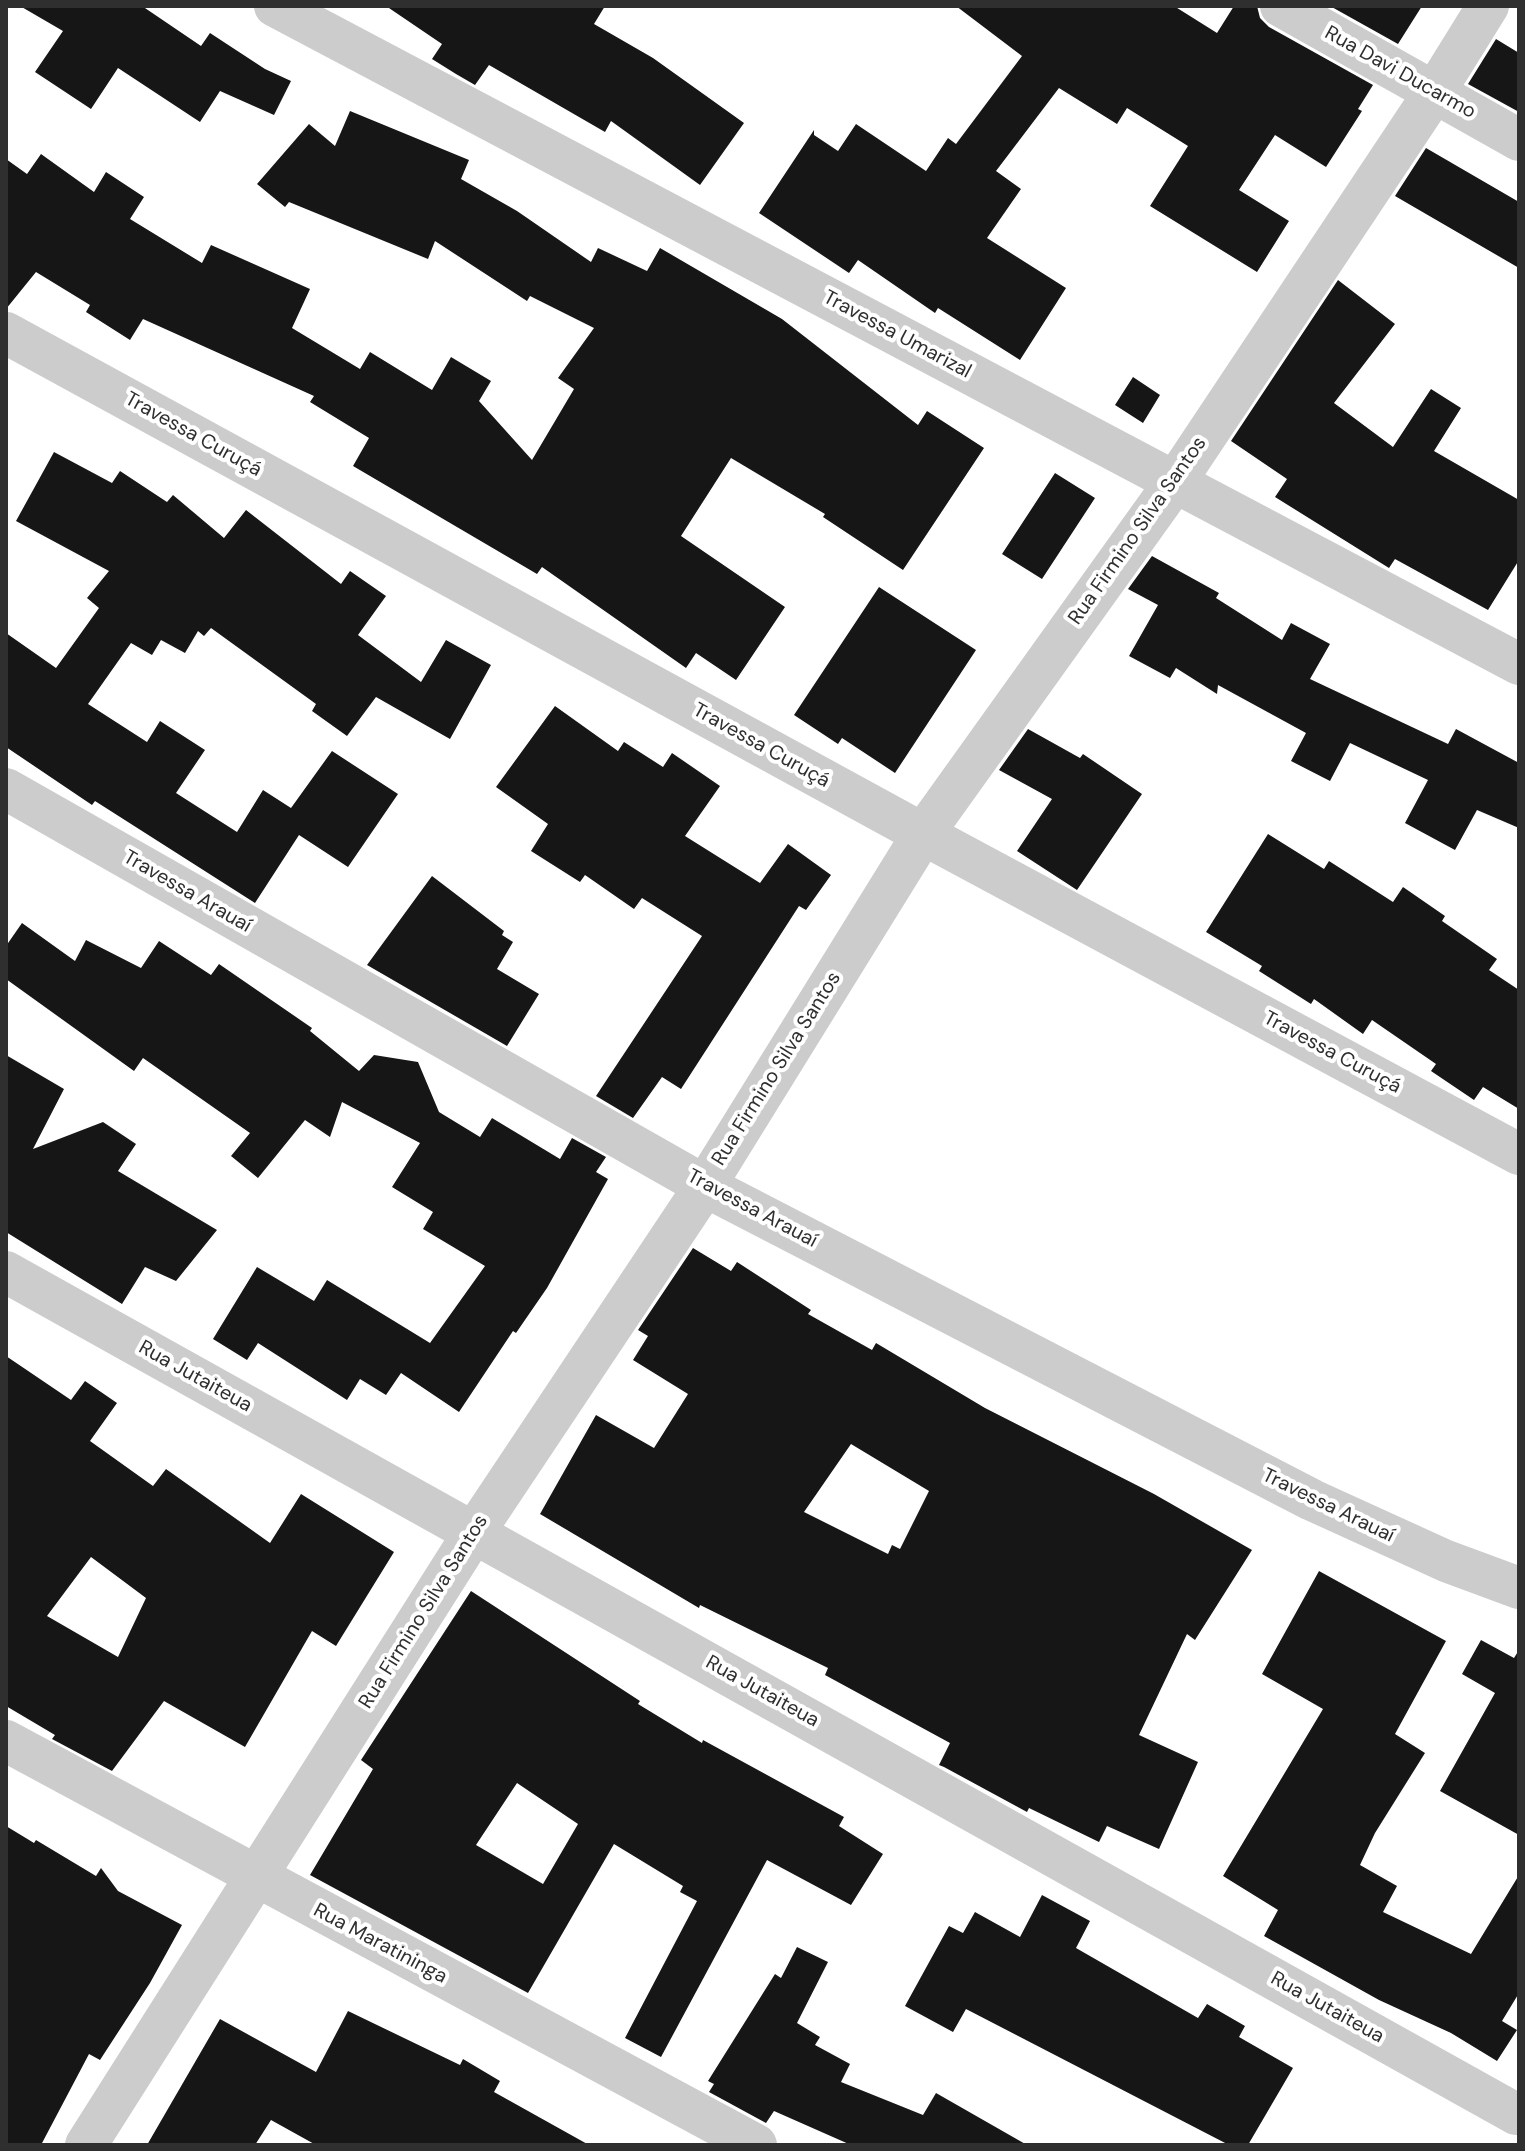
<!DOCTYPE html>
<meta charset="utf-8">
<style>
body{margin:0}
#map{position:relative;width:1525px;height:2151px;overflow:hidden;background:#fff;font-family:"DM Sans",sans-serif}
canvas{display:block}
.frame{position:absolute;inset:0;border:8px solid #2f2f2f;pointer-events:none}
</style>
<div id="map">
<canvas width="1525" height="2151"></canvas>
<div class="frame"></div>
</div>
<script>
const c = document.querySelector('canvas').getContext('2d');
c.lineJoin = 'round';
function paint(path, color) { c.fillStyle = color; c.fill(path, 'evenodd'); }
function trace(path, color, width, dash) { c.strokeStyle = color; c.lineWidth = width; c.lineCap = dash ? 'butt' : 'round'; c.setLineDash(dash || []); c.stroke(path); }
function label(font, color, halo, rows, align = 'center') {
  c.font = font + ' "DM Sans",sans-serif'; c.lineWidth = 8; c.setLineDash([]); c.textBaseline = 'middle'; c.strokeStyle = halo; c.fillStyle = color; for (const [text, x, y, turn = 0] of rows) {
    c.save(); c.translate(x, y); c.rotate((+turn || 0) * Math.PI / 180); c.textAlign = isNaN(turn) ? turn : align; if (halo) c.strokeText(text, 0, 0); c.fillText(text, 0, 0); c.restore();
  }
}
paint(new Path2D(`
 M 20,6 L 142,6 L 201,46 L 210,33 L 265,69 L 291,81 L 274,115 L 220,91 L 200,122 L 118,68 L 91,109 L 35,72 L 63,31 Z
 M 386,6 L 605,6 L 594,24 L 653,58 L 744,123 L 700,185 L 611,121 L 605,132 L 489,65 L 475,85 L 456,74 L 432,59 L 442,44 Z
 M 956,6 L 1174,6 L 1217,33 L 1234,6 L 1257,6 L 1260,18 L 1269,27 L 1373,85 L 1358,109 L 1362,111 L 1326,167 L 1275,135 L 1239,190 L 1289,221 L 1257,272 L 1150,206 L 1188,146 L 1127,108 L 1117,124 L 1059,88 L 996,171 L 1021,189 L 987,238 L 1066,288 L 1020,360 L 938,308 L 935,313 L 858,260 L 849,273 L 759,213 L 814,130 L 814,135 L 838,151 L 856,124 L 926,171 L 948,138 L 956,144 L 1022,56 Z
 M 1330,6 L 1422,6 L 1398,44 Z
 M 1496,39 L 1519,53 L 1519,112 L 1468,84 Z
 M 350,111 L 469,160 L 461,179 L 517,211 L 591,262 L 598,248 L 647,271 L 660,248 L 782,319 L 918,425 L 927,411 L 984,448 L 903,570 L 823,517 L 825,514 L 731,458 L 681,536 L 785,607 L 736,680 L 696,653 L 686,668 L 542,567 L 537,574 L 353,466 L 369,438 L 310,402 L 314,396 L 143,319 L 130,340 L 86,312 L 90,305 L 36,272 L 6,309 L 6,159 L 27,174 L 41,154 L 94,192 L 106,172 L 144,197 L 130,219 L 202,263 L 211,245 L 310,289 L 292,328 L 360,369 L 370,352 L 432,390 L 451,357 L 491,381 L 479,401 L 532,460 L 574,389 L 558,378 L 594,328 L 530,296 L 527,301 L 435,241 L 428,259 L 289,202 L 285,207 L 257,184 L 309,124 L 335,146 Z
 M 1426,148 L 1519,202 L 1519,268 L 1395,196 Z
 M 1338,280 L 1395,324 L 1334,403 L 1393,447 L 1431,389 L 1461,408 L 1434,451 L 1519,500 L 1519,560 L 1488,610 L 1395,559 L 1389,568 L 1275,497 L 1287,479 L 1231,441 Z
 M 1133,377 L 1160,395 L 1143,423 L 1115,405 Z
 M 54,452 L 112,483 L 120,471 L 167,502 L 173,495 L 224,538 L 246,510 L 341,584 L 350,571 L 386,596 L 358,635 L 421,682 L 446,640 L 491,665 L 450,739 L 376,697 L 347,736 L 312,711 L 316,704 L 211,628 L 204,636 L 198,631 L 185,653 L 161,640 L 152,655 L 131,643 L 88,704 L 147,742 L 160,721 L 205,750 L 176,793 L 237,832 L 263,790 L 291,808 L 332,751 L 398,794 L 348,867 L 299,835 L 255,903 L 95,801 L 92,805 L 6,747 L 6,633 L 56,668 L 99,608 L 87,598 L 109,571 L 16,521 Z
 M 1055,473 L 1095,498 L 1042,579 L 1002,554 Z
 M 1152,556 L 1219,593 L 1216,598 L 1282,640 L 1291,623 L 1330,644 L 1310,679 L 1448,744 L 1456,729 L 1519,763 L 1519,828 L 1477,810 L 1455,850 L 1405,823 L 1428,780 L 1350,743 L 1330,781 L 1291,761 L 1306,733 L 1218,685 L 1217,694 L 1176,668 L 1170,678 L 1129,656 L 1158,605 L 1128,589 Z
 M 879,587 L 976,650 L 895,773 L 842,738 L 838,744 L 794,715 Z
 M 555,706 L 618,751 L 624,742 L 663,767 L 672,753 L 720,786 L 685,836 L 760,883 L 788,844 L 831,875 L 806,910 L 799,906 L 681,1089 L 662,1077 L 633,1118 L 596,1096 L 702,936 L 642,898 L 634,909 L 585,875 L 580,882 L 531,851 L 548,824 L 496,787 Z
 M 1028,729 L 1080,758 L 1083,754 L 1142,794 L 1077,890 L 1017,851 L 1052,799 L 999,770 Z
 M 1268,834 L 1324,869 L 1329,861 L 1393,902 L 1403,887 L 1445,916 L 1442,921 L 1497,959 L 1489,970 L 1519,990 L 1519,1109 L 1483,1087 L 1474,1100 L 1431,1071 L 1436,1064 L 1372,1020 L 1363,1034 L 1314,999 L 1311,1004 L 1259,971 L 1262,966 L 1206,932 Z
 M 432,876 L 504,931 L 502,935 L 513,942 L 497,969 L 539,994 L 507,1046 L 367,965 Z
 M 22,923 L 75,961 L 86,940 L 141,968 L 159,941 L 211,975 L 219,964 L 312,1028 L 310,1031 L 359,1071 L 374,1055 L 418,1062 L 439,1112 L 480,1137 L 492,1118 L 560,1159 L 572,1138 L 606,1157 L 596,1172 L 608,1179 L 547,1288 L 516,1333 L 513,1331 L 459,1412 L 401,1373 L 386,1395 L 360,1379 L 347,1400 L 258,1343 L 247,1360 L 213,1339 L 257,1267 L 314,1301 L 327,1280 L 430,1343 L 485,1266 L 423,1229 L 433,1212 L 392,1187 L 420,1143 L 342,1102 L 330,1137 L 305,1120 L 258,1178 L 231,1156 L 250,1133 L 143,1058 L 134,1071 L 6,979 L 6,946 Z
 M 6,1055 L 64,1089 L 33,1149 L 103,1122 L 136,1144 L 118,1171 L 217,1230 L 176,1281 L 145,1267 L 122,1304 L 6,1232 Z
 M 693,1248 L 731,1271 L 737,1262 L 811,1310 L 808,1314 L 872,1350 L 876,1343 L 985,1408 L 1154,1494 L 1252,1550 L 1195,1640 L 1187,1634 L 1139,1735 L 1198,1762 L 1159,1849 L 1107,1826 L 1099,1842 L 1029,1808 L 1027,1812 L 944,1767 L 939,1765 L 950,1743 L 825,1675 L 828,1668 L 700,1605 L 699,1608 L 540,1514 L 596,1415 L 654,1448 L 688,1394 L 633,1360 L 648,1336 L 638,1330 ZM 851,1444 L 929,1491 L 900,1549 L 892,1545 L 888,1554 L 804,1512 Z
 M 6,1356 L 71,1400 L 85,1381 L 117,1403 L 90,1441 L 153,1486 L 166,1469 L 270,1543 L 301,1494 L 394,1552 L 336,1646 L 312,1631 L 245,1747 L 164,1701 L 112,1771 L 52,1739 L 55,1735 L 6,1706 ZM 91,1557 L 146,1598 L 118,1657 L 47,1616 Z
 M 1319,1571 L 1446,1641 L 1395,1734 L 1425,1753 L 1375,1833 L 1360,1865 L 1397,1886 L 1383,1912 L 1471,1954 L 1519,1875 L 1519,1993 L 1502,2021 L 1517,2030 L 1497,2061 L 1451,2033 L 1379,2000 L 1264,1936 L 1278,1910 L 1223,1876 L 1323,1709 L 1262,1674 Z
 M 471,1591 L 640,1701 L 638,1704 L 702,1743 L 703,1740 L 844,1817 L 839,1826 L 883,1854 L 851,1905 L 767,1860 L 661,2057 L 625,2038 L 697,1901 L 680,1892 L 683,1886 L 614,1844 L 528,1993 L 310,1875 L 373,1769 L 361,1760 ZM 517,1783 L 578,1824 L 543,1884 L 476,1845 Z
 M 1481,1640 L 1514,1658 L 1519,1650 L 1519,1835 L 1440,1791 L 1495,1693 L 1462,1674 Z
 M 6,1826 L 34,1843 L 36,1840 L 96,1876 L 101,1868 L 118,1891 L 182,1925 L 150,1983 L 100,2060 L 89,2054 L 41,2145 L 6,2145 Z
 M 1042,1895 L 1090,1921 L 1076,1948 L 1198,2018 L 1207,2004 L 1245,2026 L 1239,2037 L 1293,2068 L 1248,2145 L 1229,2145 L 966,2009 L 953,2032 L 905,2006 L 949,1926 L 963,1933 L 975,1912 L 1020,1937 Z
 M 797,1947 L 828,1962 L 797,2023 L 820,2037 L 815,2045 L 850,2064 L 841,2082 L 923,2115 L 936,2093 L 1027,2145 L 851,2145 L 774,2111 L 766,2123 L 709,2092 L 714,2084 L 708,2081 L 775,1974 L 781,1978 Z
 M 348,2011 L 460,2065 L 463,2059 L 500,2081 L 494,2092 L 589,2145 L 316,2145 L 271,2120 L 255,2145 L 147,2145 L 220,2019 L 316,2072 Z`), '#161616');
trace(new Path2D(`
 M 275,6 L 1519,664
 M 1281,6 L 1519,140
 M 6,333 L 923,834 L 1519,1154
 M 6,789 L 705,1186 L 1312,1500 L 1446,1561 L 1519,1588
 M 6,1272 L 1516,2114
 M 6,1741 L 756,2145
 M 86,2145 L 475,1531 L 705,1186 L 923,834 L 1175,482 L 1434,93 L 1488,6`), '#ccc', 42);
label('20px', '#2f2f2f', '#fff', [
 ["Rua Davi Ducarmo",1400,73,29],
 ["Travessa Umarizal",897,335,28],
 ["Travessa Curuçá",193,435,29],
 ["Rua Firmino Silva Santos",1138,531,-55],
 ["Travessa Curuçá",761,746,29],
 ["Travessa Arauaí",187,892,30],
 ["Travessa Curuçá",1332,1053,28],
 ["Rua Firmino Silva Santos",777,1069,-58],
 ["Travessa Arauaí",752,1209,28],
 ["Rua Jutaiteua",195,1377,29],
 ["Travessa Arauaí",1328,1506,26],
 ["Rua Firmino Silva Santos",424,1612,-58],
 ["Rua Jutaiteua",762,1692,29],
 ["Rua Maratininga",380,1944,28],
 ["Rua Jutaiteua",1327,2008,29]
]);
</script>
